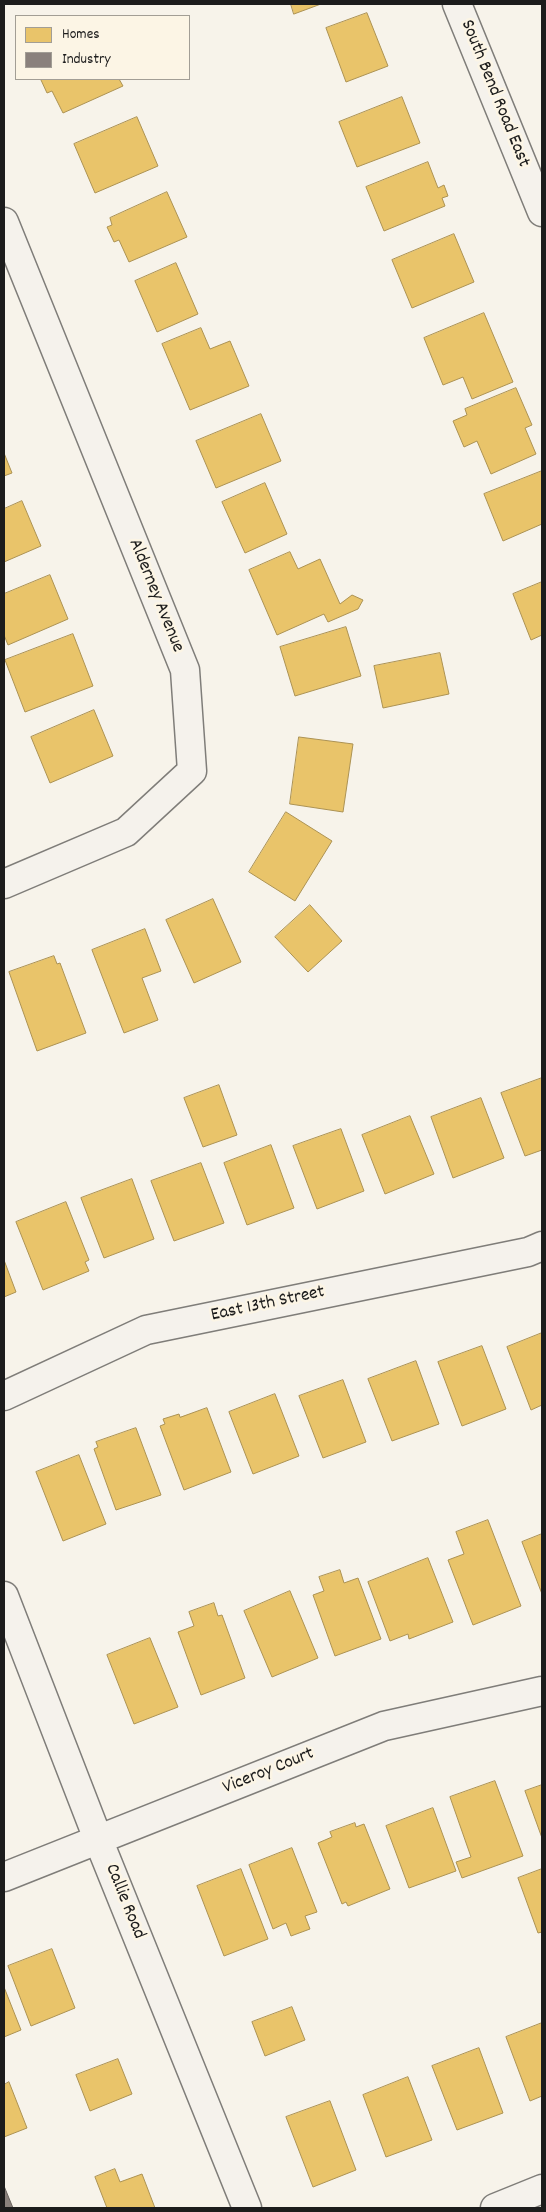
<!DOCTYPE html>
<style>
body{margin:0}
#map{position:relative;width:546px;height:2212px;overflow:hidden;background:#f7f3ea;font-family:Dekko,sans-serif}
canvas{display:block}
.frame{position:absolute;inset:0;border:5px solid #1c1c1c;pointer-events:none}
.legend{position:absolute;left:15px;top:15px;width:175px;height:65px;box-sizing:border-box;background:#fcf5e5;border:1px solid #a29e95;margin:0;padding:6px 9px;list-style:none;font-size:15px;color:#1c1c1c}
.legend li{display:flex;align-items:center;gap:10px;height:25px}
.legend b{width:25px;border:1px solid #a29e95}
</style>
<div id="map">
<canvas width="546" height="2212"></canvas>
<div class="frame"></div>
<ul class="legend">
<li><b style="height:14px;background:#e9c46a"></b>Homes</li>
<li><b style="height:14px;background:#8a817c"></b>Industry</li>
</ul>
</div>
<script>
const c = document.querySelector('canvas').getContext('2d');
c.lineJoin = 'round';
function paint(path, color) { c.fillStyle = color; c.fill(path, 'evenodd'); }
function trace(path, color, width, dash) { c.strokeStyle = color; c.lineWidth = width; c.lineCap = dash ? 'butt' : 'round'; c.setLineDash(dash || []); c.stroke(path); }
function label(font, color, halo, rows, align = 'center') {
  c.font = font + ' Dekko,sans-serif'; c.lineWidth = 5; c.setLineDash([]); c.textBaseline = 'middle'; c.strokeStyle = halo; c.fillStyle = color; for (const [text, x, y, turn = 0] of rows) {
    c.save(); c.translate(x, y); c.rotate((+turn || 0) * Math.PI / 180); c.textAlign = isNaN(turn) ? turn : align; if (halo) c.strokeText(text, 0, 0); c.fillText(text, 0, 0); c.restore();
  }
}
const homes = new Path2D(`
 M 291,4 L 321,4 L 294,14 Z
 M 367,13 L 388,66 L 346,82 L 326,28 Z
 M 43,79 L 119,79 L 123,86 L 63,113 L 52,91 L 47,93 L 41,80 Z
 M 402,97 L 420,143 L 357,167 L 339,122 Z
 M 137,117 L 158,166 L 95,193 L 74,144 Z
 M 428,162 L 438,188 L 444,185 L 448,196 L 442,198 L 445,206 L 384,231 L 366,187 Z
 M 167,192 L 187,237 L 129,262 L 119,240 L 114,242 L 107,227 L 112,225 L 110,218 Z
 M 454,234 L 474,282 L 412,308 L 392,260 Z
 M 176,263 L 198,314 L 157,332 L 135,281 Z
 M 484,313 L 513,382 L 472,399 L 463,377 L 443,385 L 424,338 Z
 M 201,328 L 210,349 L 230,341 L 249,386 L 190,410 L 162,344 Z
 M 516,388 L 532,425 L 525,428 L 536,454 L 491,474 L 477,441 L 464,447 L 453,421 L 467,415 L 465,409 Z
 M 261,414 L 281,461 L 216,488 L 196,441 Z
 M 4,453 L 12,473 L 4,476 Z
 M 542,471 L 542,524 L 503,541 L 484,494 Z
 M 265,483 L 287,534 L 245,553 L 222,502 Z
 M 22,501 L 41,546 L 4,562 L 4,509 Z
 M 290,552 L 298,569 L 320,559 L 340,604 L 352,595 L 363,600 L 358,609 L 328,622 L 324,614 L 277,635 L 249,570 Z
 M 50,575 L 68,619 L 8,645 L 4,635 L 4,594 Z
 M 542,582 L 542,635 L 531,640 L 513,594 Z
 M 346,627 L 361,676 L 295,696 L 280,647 Z
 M 73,634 L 93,686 L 25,712 L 5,660 Z
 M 440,653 L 449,694 L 383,708 L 374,666 Z
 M 94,710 L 113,756 L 50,783 L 31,737 Z
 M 299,737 L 353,744 L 343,812 L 290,804 Z
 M 286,812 L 332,841 L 295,901 L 249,872 Z
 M 213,899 L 241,962 L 194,983 L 166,920 Z
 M 310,905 L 342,941 L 308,972 L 275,937 Z
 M 145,929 L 161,971 L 142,978 L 158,1020 L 124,1033 L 92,950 Z
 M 54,956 L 57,964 L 60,963 L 86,1033 L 37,1051 L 9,972 Z
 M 542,1078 L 542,1150 L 525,1156 L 501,1093 Z
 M 219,1085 L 237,1135 L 203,1147 L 184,1098 Z
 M 481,1098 L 504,1158 L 453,1178 L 431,1117 Z
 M 410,1116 L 434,1174 L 385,1194 L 362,1135 Z
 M 341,1129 L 364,1191 L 317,1209 L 293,1146 Z
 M 271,1145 L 294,1208 L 247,1225 L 224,1163 Z
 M 201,1163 L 224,1223 L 174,1241 L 151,1181 Z
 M 132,1179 L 154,1239 L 104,1258 L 81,1198 Z
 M 66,1202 L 89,1260 L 85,1262 L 89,1271 L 43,1290 L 16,1222 Z
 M 4,1260 L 16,1292 L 4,1297 Z
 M 542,1333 L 542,1405 L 531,1410 L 507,1347 Z
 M 482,1346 L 506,1409 L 462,1426 L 438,1362 Z
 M 416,1361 L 439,1424 L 392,1441 L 368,1379 Z
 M 343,1380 L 366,1442 L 323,1458 L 299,1396 Z
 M 275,1394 L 299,1456 L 253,1474 L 229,1412 Z
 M 207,1408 L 231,1472 L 184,1490 L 160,1426 L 165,1424 L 163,1419 L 179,1414 L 180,1417 Z
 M 136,1428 L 161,1495 L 116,1510 L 94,1449 L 98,1447 L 96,1442 Z
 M 79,1455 L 106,1524 L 63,1541 L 36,1472 Z
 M 488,1520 L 521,1606 L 473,1625 L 448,1560 L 464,1554 L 456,1532 Z
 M 542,1534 L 542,1594 L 522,1542 Z
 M 428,1558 L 453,1622 L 409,1639 L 408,1634 L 390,1641 L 368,1582 Z
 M 340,1570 L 344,1583 L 358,1578 L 381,1639 L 335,1656 L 313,1595 L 324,1591 L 319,1577 Z
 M 290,1591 L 318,1658 L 272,1677 L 244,1611 Z
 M 214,1603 L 218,1616 L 222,1615 L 245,1678 L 201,1695 L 178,1632 L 194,1626 L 189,1612 Z
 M 150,1638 L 178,1707 L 134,1724 L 107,1655 Z
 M 495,1781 L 523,1856 L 462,1878 L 456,1862 L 471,1857 L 450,1797 Z
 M 542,1785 L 542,1838 L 525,1791 Z
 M 433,1808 L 456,1871 L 409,1888 L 386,1826 Z
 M 355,1823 L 356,1827 L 364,1824 L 390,1889 L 348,1906 L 346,1902 L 342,1904 L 318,1843 L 332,1837 L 330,1832 Z
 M 292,1848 L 317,1912 L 305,1916 L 310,1929 L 291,1936 L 286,1923 L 273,1929 L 249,1865 Z
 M 241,1869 L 268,1939 L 224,1956 L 197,1886 Z
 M 542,1869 L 542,1932 L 538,1933 L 518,1878 Z
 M 52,1949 L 75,2008 L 31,2026 L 8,1966 Z
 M 4,1987 L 21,2030 L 4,2037 Z
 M 292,2007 L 305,2040 L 265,2056 L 252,2022 Z
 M 542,2023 L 542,2096 L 530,2101 L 506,2037 Z
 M 479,2048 L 503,2113 L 457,2130 L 432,2066 Z
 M 118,2059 L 132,2094 L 90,2111 L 76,2075 Z
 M 408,2077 L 432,2140 L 386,2157 L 363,2095 Z
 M 9,2082 L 27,2128 L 4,2137 L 4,2085 Z
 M 330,2101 L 356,2170 L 313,2187 L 286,2117 Z
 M 115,2169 L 120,2182 L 142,2174 L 155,2208 L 107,2208 L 95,2177 Z`);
paint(homes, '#e9c46a');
trace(homes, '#ac9253', 1);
const industry = new Path2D(`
 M 4,2186 L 13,2208 L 4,2208 Z`);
paint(industry, '#8a817c');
trace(industry, '#69635f', 1);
const minor = new Path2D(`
 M 457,4 L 542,212
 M 4,222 L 185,670 L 192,771 L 126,832 L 4,884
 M 4,1396 L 146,1330 L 528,1252 L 542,1246
 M 4,1596 L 98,1839 L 247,2208
 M 4,1877 L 384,1726 L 542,1691
 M 495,2208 L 542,2189`);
trace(minor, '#7f7d79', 31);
trace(minor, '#f5f2ec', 28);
label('19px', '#1c1c1c', '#fcf5e5', [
 ["South Bend Road East",494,94,68],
 ["Alderney Avenue",155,596,68],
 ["East 13th Street",268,1305,-12],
 ["Viceroy Court",269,1772,-22],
 ["Callie Road",124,1902,68]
]);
</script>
